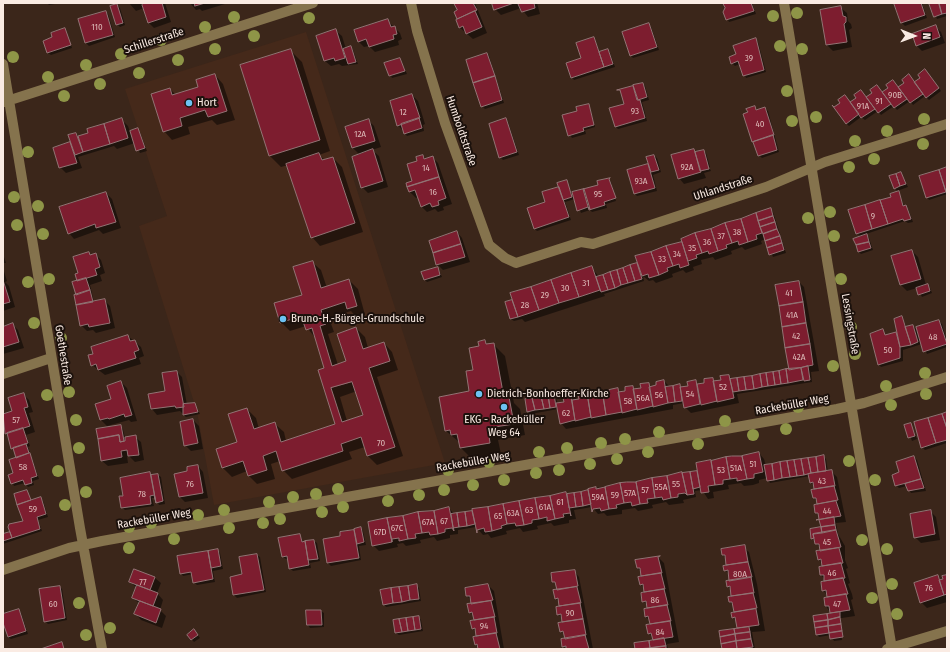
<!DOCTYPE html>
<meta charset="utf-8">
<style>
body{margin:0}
#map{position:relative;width:950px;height:652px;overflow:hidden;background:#3b261a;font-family:"Fira Sans Condensed",sans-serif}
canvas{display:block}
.frame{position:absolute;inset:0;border:4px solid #faebe3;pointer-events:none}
.north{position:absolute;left:894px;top:16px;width:40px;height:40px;-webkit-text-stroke:3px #1b110c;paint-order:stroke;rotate:91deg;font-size:11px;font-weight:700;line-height:16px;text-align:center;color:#faebe3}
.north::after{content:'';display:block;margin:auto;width:14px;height:18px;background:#faebe3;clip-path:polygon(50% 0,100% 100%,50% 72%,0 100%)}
</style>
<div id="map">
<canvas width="950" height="652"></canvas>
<div class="frame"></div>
<div class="north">N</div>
</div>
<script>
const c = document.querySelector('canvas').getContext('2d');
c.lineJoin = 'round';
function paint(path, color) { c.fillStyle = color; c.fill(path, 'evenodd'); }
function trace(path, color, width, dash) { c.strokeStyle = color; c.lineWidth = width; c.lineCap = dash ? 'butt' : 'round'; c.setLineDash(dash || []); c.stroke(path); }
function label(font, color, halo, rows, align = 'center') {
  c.font = font + ' "Fira Sans Condensed",sans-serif'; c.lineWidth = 4; c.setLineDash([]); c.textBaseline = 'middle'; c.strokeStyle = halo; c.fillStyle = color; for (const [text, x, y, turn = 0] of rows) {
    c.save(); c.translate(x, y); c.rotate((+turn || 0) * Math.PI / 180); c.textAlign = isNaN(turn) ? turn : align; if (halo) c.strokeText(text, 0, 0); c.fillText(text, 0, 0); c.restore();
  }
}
paint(new Path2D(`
 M 306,32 L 445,463 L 214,505 L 197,412 L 139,226 L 167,216 L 125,89 Z`), '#45291a');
paint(new Path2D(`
 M 47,3 L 61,3 L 49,5 Z
 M 129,3 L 165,3 L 171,22 L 154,28 L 148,22 L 144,8 L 136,11 Z
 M 190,3 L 224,3 L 225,4 L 202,11 L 200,9 L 196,10 Z
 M 455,3 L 475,3 L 487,33 L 473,39 L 466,33 L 460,28 L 455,12 L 458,10 Z
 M 493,3 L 537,3 L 540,14 L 528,17 L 521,8 L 501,15 L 495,9 Z
 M 725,3 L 752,3 L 756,14 L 729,22 L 724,12 L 726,8 Z
 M 895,3 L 922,3 L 927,18 L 905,26 L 902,23 Z
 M 930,3 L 947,3 L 947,16 L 937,19 Z
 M 117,5 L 120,8 L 125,25 L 120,27 L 117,24 Z
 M 841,8 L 847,13 L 848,21 L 851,24 L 852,28 L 849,30 L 852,47 L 833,51 L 827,45 Z
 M 105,12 L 108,14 L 115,37 L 89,46 L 86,43 L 79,20 Z
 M 388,21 L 400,33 L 402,39 L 398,41 L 399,45 L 375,52 L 369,46 L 364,47 L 359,42 Z
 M 649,24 L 651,27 L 659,50 L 633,58 L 631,56 Z
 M 936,27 L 941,32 L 945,43 L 922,51 L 916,45 Z
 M 65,29 L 72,48 L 51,55 L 48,53 Z
 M 336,31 L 342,36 L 346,49 L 351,47 L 353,50 L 358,64 L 342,66 L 339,64 L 331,66 L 325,61 Z
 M 594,38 L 600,53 L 608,50 L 610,53 L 615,67 L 574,80 L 572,77 Z
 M 755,40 L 758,42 L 766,72 L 746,78 L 740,64 L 735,66 L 732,63 L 737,55 Z
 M 290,50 L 302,62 L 330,151 L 319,155 L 325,160 L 333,158 L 342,167 L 363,232 L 320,246 L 312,237 L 288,165 L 281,167 L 270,156 Z
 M 487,54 L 489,56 L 504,103 L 485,109 L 482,106 Z
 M 400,59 L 407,74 L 392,78 L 385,63 Z
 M 928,73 L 941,91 L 929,100 L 925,96 L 913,105 L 910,101 L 897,110 L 894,106 L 881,115 L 878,111 L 865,120 L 861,117 L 849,126 L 846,123 L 851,103 L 857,98 L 861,91 L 867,98 L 873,93 L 877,86 L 883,93 L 890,88 L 893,81 L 899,88 L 915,83 Z
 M 215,75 L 223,84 L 235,120 L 217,125 L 212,120 L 188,127 L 190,134 L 172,140 L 164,131 L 170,89 L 176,95 L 199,87 Z
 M 643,84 L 645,86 L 649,100 L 642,102 L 647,121 L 618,129 L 616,127 L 632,87 L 635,90 Z
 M 412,95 L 418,101 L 425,124 L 423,125 L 424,131 L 407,136 L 398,125 Z
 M 754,107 L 757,110 L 765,108 L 768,111 L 779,152 L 762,158 L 759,155 L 744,115 L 749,113 Z
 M 590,108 L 595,127 L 585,130 L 586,134 L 572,138 L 570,135 Z
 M 122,120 L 128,126 L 130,132 L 138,130 L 140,132 L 147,151 L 140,153 L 135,143 L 117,149 L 114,146 L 78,157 L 82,168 L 66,173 L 60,167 L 70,143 L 73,146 L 76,134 L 79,137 Z
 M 368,120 L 374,126 L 381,147 L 372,150 L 379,156 L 388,187 L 368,193 L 362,187 L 360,155 L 353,148 L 346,127 Z
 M 505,120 L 508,122 L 519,155 L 503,160 L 500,157 Z
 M 693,150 L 697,153 L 703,151 L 706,153 L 710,167 L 703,169 L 703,171 L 710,169 L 711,171 L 704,173 L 706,178 L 684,184 L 679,178 Z
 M 423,156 L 426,159 L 432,157 L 438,163 L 452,204 L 443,207 L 444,210 L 438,212 L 435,209 L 427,212 L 421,206 L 418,197 L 416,198 L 410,192 L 407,183 L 413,181 Z
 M 654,156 L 657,158 L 661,172 L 653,175 L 657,191 L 637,196 L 635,194 L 628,171 L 649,165 Z
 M 947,168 L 947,194 L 929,200 L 927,197 Z
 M 901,173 L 908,187 L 897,191 L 895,188 Z
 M 608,179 L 611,182 L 616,201 L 606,204 L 607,208 L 592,212 L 590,210 L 581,213 L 575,199 L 565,202 L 571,220 L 537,231 L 534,228 L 546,203 L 566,181 L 572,193 L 600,185 Z
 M 106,193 L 112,199 L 121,228 L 103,234 L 99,230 L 74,239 L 69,233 Z
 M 898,193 L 905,207 L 908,209 L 913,222 L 908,223 L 905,221 L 866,234 L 869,238 L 873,250 L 861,254 L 858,251 L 861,237 L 857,233 Z
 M 770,209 L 773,212 L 786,253 L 773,257 L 765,239 L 761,241 L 762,244 L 745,250 L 742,247 L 731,251 L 732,254 L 715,260 L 713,257 L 701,260 L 702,264 L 693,267 L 694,270 L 686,273 L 683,270 L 672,274 L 673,277 L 656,283 L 653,280 L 649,281 L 643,276 L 644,281 L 604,294 L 605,296 L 525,322 L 522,319 L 514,321 L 511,319 L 512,301 L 515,303 L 592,268 L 599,277 L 637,264 L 640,267 L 683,243 L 689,236 Z
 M 457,232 L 462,238 L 470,262 L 443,270 L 437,264 Z
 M 912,251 L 918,257 L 926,285 L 930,288 L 932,293 L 922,297 L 917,288 L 907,291 L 901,285 L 893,257 Z
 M 89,253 L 91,255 L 95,254 L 101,260 L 105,273 L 100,275 L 102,281 L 90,285 L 94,302 L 104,300 L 110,306 L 115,328 L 96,333 L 93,330 L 87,331 L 81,325 L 78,282 L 80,274 Z
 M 3,254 L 6,263 L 3,263 Z
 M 312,262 L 321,270 L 327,288 L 349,280 L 358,289 L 365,315 L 357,318 L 351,311 L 329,318 L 334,332 L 328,334 L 338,365 L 347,362 L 356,328 L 365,337 L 368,348 L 384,343 L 392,352 L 398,370 L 377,377 L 403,456 L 377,465 L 368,456 L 365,447 L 349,452 L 352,459 L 292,479 L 283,470 L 280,461 L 271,464 L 275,479 L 257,484 L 249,476 L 247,471 L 232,477 L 223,468 L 217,450 L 238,443 L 247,409 L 256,418 L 259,429 L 275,424 L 284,432 L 286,441 L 336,425 L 326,369 L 316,339 L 306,326 L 290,331 L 281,322 L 303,295 ZM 357,391 L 365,416 L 347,421 L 340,397 Z
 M 3,268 L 7,281 L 5,282 L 9,286 L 15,307 L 3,311 Z
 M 438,268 L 442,277 L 427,282 L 425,280 Z
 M 799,282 L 804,287 L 819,371 L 811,372 L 812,382 L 737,394 L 739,403 L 691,413 L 685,407 L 684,403 L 673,405 L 673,409 L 566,429 L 561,423 L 558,409 L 531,414 L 528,411 L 554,395 L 556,398 L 558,404 L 565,403 L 571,398 L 574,401 L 580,400 L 586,395 L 590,398 L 602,392 L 605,396 L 611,395 L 617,390 L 620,393 L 627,392 L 632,387 L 636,390 L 642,389 L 648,384 L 651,387 L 658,386 L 664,381 L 670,387 L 679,385 L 682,388 L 689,386 L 696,382 L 699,385 L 705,384 L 712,379 L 715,382 L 722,381 L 729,376 L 733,380 L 790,370 Z
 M 902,317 L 907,328 L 913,326 L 918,331 L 939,321 L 942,324 L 947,341 L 947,347 L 927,354 L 922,344 L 903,350 L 903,361 L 881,367 L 879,365 L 883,330 L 886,336 L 897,333 Z
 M 12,324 L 18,330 L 24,348 L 3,354 L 3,328 Z
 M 128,336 L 141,347 L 144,356 L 139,358 L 141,364 L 105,375 L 92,365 L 94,354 Z
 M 485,342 L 488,345 L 493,344 L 505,356 L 514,403 L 520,409 L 525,435 L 498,440 L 501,454 L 472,459 L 461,448 L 459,442 L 446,431 L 470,392 L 480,346 Z
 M 177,372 L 182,377 L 187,405 L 195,404 L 200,414 L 186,417 L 180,411 L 157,415 L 152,409 L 166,391 Z
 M 121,382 L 127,388 L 137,421 L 131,422 L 129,420 L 107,426 L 101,420 L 96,405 L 113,399 Z
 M 23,394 L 29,400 L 33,412 L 29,413 L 35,432 L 26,435 L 30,446 L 28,447 L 39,479 L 33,481 L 34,485 L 28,487 L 25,483 L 14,486 L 9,475 L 14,474 L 17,458 L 6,433 L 3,415 L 13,412 Z
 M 947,413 L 947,443 L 925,450 L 922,447 L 915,423 Z
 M 193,420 L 199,426 L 203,449 L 191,451 L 185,445 Z
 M 911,424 L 917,439 L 912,441 L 906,426 Z
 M 120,426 L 123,429 L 125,438 L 135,437 L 141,442 L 144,460 L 135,462 L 129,456 L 127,456 L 128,463 L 108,466 L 102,461 Z
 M 759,453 L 764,459 L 766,466 L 823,456 L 826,459 L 828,472 L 831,471 L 837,477 L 846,522 L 836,523 L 838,534 L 845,546 L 845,560 L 848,568 L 846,569 L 850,583 L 848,584 L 852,594 L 853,599 L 851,600 L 855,616 L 842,618 L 845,639 L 842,618 L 840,618 L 842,640 L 834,641 L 831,635 L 819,637 L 817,634 L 831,614 L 826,606 L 829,598 L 823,590 L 825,580 L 821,575 L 823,567 L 819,559 L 821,549 L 812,538 L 822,528 L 820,516 L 816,512 L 818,502 L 814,498 L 815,486 L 811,483 L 810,476 L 770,483 L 767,478 L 759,480 L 759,483 L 753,485 L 744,486 L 741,483 L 728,485 L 729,489 L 713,492 L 714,498 L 708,499 L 702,490 L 695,491 L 696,497 L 683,500 L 684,503 L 669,505 L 666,502 L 652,505 L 653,508 L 638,511 L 635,508 L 622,510 L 622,514 L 607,516 L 604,513 L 598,514 L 592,507 L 574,510 L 576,519 L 569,520 L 569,523 L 554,526 L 551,523 L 537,526 L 538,529 L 523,532 L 520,528 L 506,531 L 507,534 L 491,538 L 488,534 L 483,535 L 476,527 L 458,530 L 458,534 L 450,535 L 450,538 L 437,541 L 434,537 L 420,540 L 421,543 L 406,546 L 403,543 L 397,544 L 398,547 L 379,551 L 373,545 L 369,523 L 449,508 L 454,514 L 472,512 L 474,514 L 566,493 L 568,495 L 588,492 L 590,494 L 589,489 L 696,472 L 699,474 L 697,464 Z
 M 914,457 L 917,460 L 926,491 L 911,493 L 907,486 L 899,488 L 896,485 L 900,473 Z
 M 198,466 L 203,472 L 208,498 L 185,502 L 180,497 L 189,472 Z
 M 150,473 L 152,476 L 158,475 L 161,477 L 165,504 L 159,505 L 156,498 L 152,498 L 154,506 L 125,510 L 122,507 L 125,497 Z
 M 27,491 L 32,501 L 40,498 L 43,501 L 48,517 L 38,520 L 42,531 L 3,544 L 3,535 L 11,532 L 24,522 L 15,495 Z
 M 930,511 L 936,517 L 940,540 L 921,543 L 915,537 Z
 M 361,528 L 363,531 L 366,545 L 359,546 L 361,560 L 331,566 L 328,563 L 324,540 L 341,537 L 341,533 Z
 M 300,535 L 303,542 L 314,541 L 317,543 L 320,561 L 310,563 L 311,568 L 293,571 L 290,568 L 289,559 L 286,559 L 283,557 Z
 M 743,547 L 749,552 L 757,584 L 765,631 L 752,632 L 755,649 L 723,649 L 739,629 L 736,621 L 733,617 L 735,613 L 734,606 L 730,602 L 732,597 L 731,590 L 728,586 L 731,581 L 730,575 L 725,570 L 728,566 L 726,558 L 723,555 Z
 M 217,550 L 220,553 L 223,569 L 213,571 L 215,582 L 197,585 L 194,582 L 193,574 L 183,576 L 181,573 Z
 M 257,555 L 260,557 L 266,592 L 237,598 L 234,595 L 231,577 L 243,575 Z
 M 658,557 L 664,563 L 679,642 L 667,644 L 668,649 L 636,649 L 635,644 L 655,641 L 649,633 L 651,625 L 650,621 L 646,617 L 647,605 L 643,601 L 645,589 L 640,584 L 642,572 L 637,568 Z
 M 134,570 L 155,578 L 161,583 L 157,593 L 163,600 L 160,610 L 166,616 L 162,628 L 141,620 L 136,614 L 140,604 L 133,598 L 137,588 L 130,582 Z
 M 574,571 L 579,577 L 593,649 L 566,649 L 563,646 L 566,640 L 565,635 L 561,631 L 563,623 L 563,619 L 558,614 L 561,607 L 560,602 L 556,599 L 557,585 L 553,582 Z
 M 937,576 L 941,580 L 947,576 L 947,602 L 927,608 L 921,602 Z
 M 416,585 L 419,588 L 421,601 L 386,607 L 384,604 Z
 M 488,585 L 494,591 L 504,649 L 479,649 L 475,644 L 477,632 L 472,628 L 475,621 L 474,617 L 470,612 L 471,600 L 467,596 Z
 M 60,587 L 62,589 L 67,620 L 48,624 L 45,621 Z
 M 19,610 L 21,613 L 28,634 L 11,639 L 8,637 L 3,615 Z
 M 307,611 L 321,611 L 324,613 L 324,627 L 310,628 L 308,625 Z
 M 419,617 L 421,620 L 423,631 L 399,635 L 396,633 Z
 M 196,633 L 200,638 L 194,642 L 188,635 Z`), '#0007');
const building = new Path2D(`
 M 144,3 L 162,3 L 166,17 L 148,23 L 142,5 Z
 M 195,3 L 205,3 L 195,6 Z
 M 454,3 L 473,3 L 477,10 L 457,19 L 454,12 L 457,10 Z
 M 492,3 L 514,3 L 494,10 Z
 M 518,3 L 534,3 L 535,8 L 522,12 Z
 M 723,3 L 751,3 L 754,11 L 726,20 L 723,12 L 725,8 Z
 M 894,3 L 921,3 L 925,15 L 901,23 Z
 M 929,3 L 939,3 L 942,14 L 934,17 Z
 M 939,3 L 947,3 L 947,13 L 942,14 Z
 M 117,4 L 123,23 L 116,25 L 110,6 Z
 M 841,6 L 843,16 L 846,17 L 846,22 L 844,24 L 847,42 L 826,45 L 820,10 Z
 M 106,11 L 113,35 L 85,43 L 78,19 Z
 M 475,11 L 482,27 L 466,34 L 463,26 L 459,28 L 456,20 Z
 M 388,19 L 391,27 L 395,26 L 397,34 L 393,35 L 394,39 L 369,47 L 366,39 L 358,42 L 354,30 Z
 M 649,23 L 657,47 L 630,56 L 622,32 Z
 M 936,25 L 940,37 L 916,46 L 912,34 Z
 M 65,28 L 71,45 L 47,53 L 43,41 L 52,37 L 51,33 Z
 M 336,29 L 345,58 L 335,61 L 334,58 L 324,61 L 316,36 Z
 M 594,37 L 604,67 L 571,78 L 566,63 L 581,58 L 576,43 Z
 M 756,38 L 764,70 L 743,76 L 738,61 L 731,64 L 729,57 L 736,54 L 733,46 Z
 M 351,46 L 356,62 L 348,64 L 343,49 Z
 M 291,49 L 320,140 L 269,156 L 240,65 Z
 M 608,49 L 613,64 L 604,67 L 599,52 Z
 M 487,53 L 495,76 L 473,83 L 466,60 Z
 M 400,58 L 405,71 L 389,76 L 384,63 Z
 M 925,69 L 939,88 L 926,98 L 914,82 L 920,78 L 918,75 Z
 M 215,74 L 227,111 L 208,117 L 205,110 L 180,118 L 182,126 L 163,132 L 151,94 L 170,88 L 172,95 L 198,87 L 196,80 Z
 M 909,74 L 923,94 L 910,103 L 898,87 L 904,83 L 902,80 Z
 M 495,76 L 502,100 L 481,107 L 473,83 Z
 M 893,80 L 907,99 L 894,108 L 882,92 L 888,88 L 886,85 Z
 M 643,83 L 647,97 L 638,100 L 633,85 Z
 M 877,85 L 891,104 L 878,113 L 866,97 L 872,93 L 870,90 Z
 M 633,86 L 637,100 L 640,100 L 645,118 L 615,127 L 609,108 L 624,104 L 620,90 L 617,90 Z
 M 861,90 L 875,109 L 861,118 L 850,102 L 856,98 L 854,95 Z
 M 412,94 L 420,118 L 397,126 L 390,101 Z
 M 845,95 L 859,114 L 846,124 L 832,105 L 834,107 L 840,103 L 838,100 Z
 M 589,104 L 594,125 L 583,128 L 584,131 L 568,136 L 562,115 L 577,111 L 576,107 Z
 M 755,106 L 756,110 L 765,107 L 774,135 L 752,142 L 743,114 L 748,112 L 746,109 Z
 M 122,118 L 128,138 L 110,144 L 104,124 Z
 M 419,118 L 422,128 L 404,134 L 401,124 Z
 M 506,118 L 517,152 L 499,158 L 489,124 Z
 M 369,119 L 375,141 L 352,148 L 345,127 Z
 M 104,124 L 110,144 L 83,152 L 78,136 L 88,133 L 87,129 Z
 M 138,128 L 145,148 L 136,151 L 130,131 Z
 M 76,133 L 83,152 L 75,155 L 68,135 Z
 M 773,135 L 777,150 L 758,156 L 753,142 Z
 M 70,142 L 77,163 L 59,168 L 53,148 Z
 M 373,149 L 383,181 L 361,188 L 352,157 Z
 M 694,149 L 701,172 L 678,179 L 671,155 Z
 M 704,150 L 709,169 L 700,171 L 695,152 Z
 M 319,153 L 322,160 L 333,157 L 355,223 L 311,238 L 286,164 Z
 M 423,155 L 424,159 L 433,156 L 439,177 L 407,187 L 406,183 L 412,181 L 407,164 L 417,161 L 416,157 Z
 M 654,155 L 659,170 L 651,172 L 646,157 Z
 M 648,164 L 655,188 L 634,194 L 627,170 Z
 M 947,167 L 947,191 L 946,192 L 939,170 Z
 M 939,170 L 946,192 L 926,198 L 919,176 Z
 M 901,172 L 906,184 L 900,186 L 896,174 Z
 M 896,174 L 900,186 L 894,189 L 889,176 Z
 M 439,177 L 446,198 L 438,201 L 439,205 L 432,207 L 430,203 L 421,207 L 415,190 L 409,192 L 407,187 Z
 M 610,178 L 609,179 L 616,198 L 604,202 L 605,205 L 589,210 L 583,189 L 598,185 L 597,181 Z
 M 567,180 L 572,197 L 563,200 L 557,183 Z
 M 559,187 L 569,217 L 534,229 L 527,208 L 545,202 L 542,192 Z
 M 584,189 L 590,209 L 588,207 L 577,211 L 572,192 Z
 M 899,191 L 903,206 L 906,205 L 911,219 L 904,221 L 903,219 L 888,224 L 880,200 L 891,197 L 890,194 Z
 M 106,192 L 116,222 L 96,228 L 95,224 L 68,234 L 59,207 Z
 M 880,200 L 888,224 L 872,229 L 865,205 Z
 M 865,205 L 872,229 L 856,234 L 848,210 Z
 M 771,208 L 773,216 L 758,221 L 756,213 Z
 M 756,213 L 762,233 L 756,235 L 757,239 L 748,242 L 741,219 Z
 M 773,216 L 775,222 L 760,227 L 758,221 Z
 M 741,219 L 748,242 L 739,245 L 738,241 L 732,243 L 725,223 Z
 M 775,222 L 777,229 L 763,234 L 760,227 Z
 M 725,223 L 732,243 L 726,245 L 727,248 L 718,251 L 711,229 Z
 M 711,229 L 718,251 L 709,254 L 708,251 L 702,253 L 695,233 Z
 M 777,229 L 780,236 L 765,241 L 763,234 Z
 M 457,231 L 461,244 L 433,253 L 429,241 Z
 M 695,233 L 702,253 L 696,255 L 697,258 L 688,261 L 681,239 Z
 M 867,234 L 869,242 L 856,245 L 853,239 Z
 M 780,236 L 782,243 L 767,248 L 765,241 Z
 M 682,242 L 689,265 L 680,268 L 679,264 L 673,266 L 666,246 Z
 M 869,242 L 871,248 L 858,252 L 856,245 Z
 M 782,243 L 784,250 L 769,255 L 767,248 Z
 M 461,244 L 465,257 L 436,265 L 433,253 Z
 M 666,246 L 673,266 L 667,268 L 668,271 L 659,275 L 651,252 Z
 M 912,250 L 921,279 L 900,285 L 891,256 Z
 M 89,252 L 90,255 L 96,253 L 100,267 L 95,269 L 97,275 L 77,281 L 75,274 L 78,273 L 73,257 Z
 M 651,252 L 659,275 L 649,278 L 648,274 L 642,276 L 635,256 Z
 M 313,261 L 321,288 L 349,279 L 357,306 L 347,309 L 345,302 L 321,310 L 326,324 L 320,326 L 332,366 L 346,361 L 337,334 L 356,327 L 363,349 L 384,342 L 390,361 L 369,368 L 395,447 L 367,456 L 361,437 L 341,444 L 343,451 L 282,471 L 276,451 L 263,456 L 267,470 L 248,476 L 243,461 L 222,468 L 216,449 L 237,442 L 228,414 L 247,408 L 254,429 L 275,422 L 281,442 L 335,424 L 318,370 L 324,368 L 312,328 L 306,330 L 301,316 L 280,323 L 274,303 L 302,295 L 293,267 ZM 352,382 L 363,415 L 342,422 L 331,388 Z
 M 637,263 L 642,279 L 635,281 L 630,265 Z
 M 630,265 L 635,281 L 628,283 L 623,268 Z
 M 592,266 L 600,290 L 579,297 L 571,273 Z
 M 438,267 L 440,275 L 424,280 L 421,272 Z
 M 623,268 L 628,283 L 621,285 L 617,270 Z
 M 617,270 L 621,285 L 615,288 L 610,272 Z
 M 610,272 L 615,288 L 608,290 L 603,275 Z
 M 571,273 L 579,297 L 559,303 L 551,280 Z
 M 603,275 L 608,290 L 601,292 L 596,277 Z
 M 86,278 L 90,290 L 76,295 L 72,282 Z
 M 3,280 L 10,302 L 3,304 Z
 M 551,280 L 559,303 L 539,310 L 531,287 Z
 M 799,281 L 803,302 L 779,306 L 775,285 Z
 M 928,284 L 930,291 L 918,295 L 916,288 Z
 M 531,287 L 539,310 L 518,317 L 510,293 Z
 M 90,290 L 93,302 L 76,305 L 74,295 Z
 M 105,299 L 110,323 L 89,327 L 88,324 L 80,326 L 76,305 Z
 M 512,300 L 518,317 L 510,319 L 505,302 Z
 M 803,302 L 806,323 L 782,327 L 779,306 Z
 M 902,316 L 911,345 L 900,347 L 894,319 Z
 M 939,320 L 947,344 L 923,352 L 916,327 Z
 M 13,323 L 19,342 L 3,347 L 3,327 Z
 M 806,323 L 810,344 L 785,348 L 782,327 Z
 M 913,325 L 918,342 L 911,345 L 905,327 Z
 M 883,329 L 885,335 L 896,332 L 900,347 L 900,358 L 878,365 L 870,334 Z
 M 128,335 L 130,341 L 135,340 L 139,350 L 134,352 L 136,358 L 98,370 L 96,364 L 91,366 L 88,355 L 93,354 L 91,347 Z
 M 485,340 L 486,344 L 494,343 L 504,398 L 509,397 L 514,424 L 488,428 L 490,443 L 460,448 L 457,434 L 451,435 L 450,430 L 445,431 L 439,397 L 469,391 L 466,371 L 473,370 L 469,348 L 479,346 L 478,342 Z
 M 810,344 L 813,365 L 789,370 L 785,348 Z
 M 808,366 L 810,380 L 804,381 L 801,368 Z
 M 801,368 L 803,380 L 788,383 L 786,369 Z
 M 786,369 L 788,383 L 781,384 L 779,371 Z
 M 177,371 L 184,407 L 176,408 L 175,406 L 151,409 L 148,394 L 165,391 L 162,373 Z
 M 779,371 L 781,384 L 775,385 L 773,372 Z
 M 773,372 L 775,385 L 768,386 L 766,373 Z
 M 766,373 L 768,386 L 762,387 L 760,374 Z
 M 760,374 L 762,387 L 754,389 L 752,376 Z
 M 729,375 L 734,398 L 717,402 L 713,381 L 721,380 L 720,376 Z
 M 752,376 L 754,389 L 746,390 L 744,377 Z
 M 744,377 L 746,390 L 739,391 L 737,378 Z
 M 713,378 L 717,401 L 701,405 L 697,384 L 704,383 L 704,379 Z
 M 737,378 L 739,391 L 733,392 L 730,379 Z
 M 664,380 L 668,403 L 653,407 L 649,387 L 656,385 L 656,382 Z
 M 696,380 L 700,404 L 684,408 L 680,387 L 688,386 L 687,382 Z
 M 121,381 L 132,415 L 125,417 L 124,414 L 109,419 L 108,418 L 100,420 L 95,404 L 111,399 L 107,386 Z
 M 649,383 L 653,406 L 637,410 L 633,389 L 641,388 L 640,384 Z
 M 680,384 L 682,401 L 675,402 L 673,386 Z
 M 633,386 L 637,409 L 622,413 L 618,392 L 625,391 L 625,387 Z
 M 673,386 L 675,402 L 668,403 L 665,387 Z
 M 618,388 L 622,412 L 606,415 L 603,395 L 609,394 L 609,390 Z
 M 602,391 L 606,415 L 591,418 L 588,398 L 594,396 L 594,393 Z
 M 24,393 L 28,407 L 24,408 L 30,426 L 5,434 L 3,414 L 12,411 L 8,398 Z
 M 554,394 L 556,407 L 550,408 L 548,395 Z
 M 587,394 L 591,417 L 575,421 L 572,400 L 579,399 L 578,395 Z
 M 548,395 L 550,408 L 544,409 L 541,396 Z
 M 541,396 L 544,409 L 535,410 L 532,398 Z
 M 571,397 L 575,420 L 560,424 L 556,403 L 564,402 L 563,398 Z
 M 532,398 L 535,410 L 527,412 L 525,399 Z
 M 195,403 L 198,412 L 183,415 L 183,404 Z
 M 947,412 L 947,428 L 942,414 Z
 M 942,414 L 947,429 L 947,440 L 936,443 L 928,418 Z
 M 928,418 L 936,443 L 921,448 L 914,422 Z
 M 193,419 L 198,443 L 184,446 L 180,422 Z
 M 911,423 L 915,436 L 908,438 L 904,425 Z
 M 121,425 L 124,441 L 120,442 L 119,435 L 98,439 L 96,429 Z
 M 23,428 L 28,443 L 11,449 L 7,433 Z
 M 119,435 L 120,442 L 125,441 L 125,437 L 136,435 L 139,455 L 128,456 L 127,450 L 121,451 L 122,457 L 101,461 L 98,439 Z
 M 26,444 L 29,453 L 16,458 L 13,448 Z
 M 759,452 L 763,472 L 754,474 L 754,478 L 747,479 L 742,456 Z
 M 30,453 L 37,476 L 31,478 L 32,483 L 25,485 L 23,480 L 11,484 L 8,475 L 13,473 L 9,460 Z
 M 824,455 L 826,471 L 818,472 L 816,457 Z
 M 732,456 L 742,456 L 747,479 L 737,481 L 737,478 L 730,479 L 726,457 Z
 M 914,456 L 921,479 L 895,486 L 892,475 L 899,472 L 896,462 Z
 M 726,457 L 730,479 L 723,480 L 723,484 L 715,485 L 711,461 Z
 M 816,457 L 818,472 L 811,473 L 808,458 Z
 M 808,458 L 811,473 L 804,475 L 801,459 Z
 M 801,459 L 804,475 L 797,476 L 794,460 Z
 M 711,460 L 715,485 L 708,486 L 709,492 L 701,493 L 696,463 Z
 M 794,460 L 797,476 L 790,477 L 787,461 Z
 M 787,461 L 790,477 L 782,478 L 780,462 Z
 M 780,462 L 782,478 L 774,480 L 772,464 Z
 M 772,464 L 774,480 L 767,481 L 764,465 Z
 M 198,465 L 203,493 L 179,497 L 174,474 L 187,471 L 187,467 Z
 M 832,470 L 835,486 L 814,489 L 813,482 L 810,483 L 808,474 Z
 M 697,471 L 700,487 L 693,489 L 690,472 Z
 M 150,472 L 156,503 L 154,495 L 150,496 L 151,504 L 121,508 L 119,496 L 123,496 L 120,478 Z
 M 682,472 L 687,495 L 685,493 L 678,494 L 678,497 L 671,498 L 667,476 Z
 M 690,472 L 694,494 L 687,495 L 682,473 Z
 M 158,474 L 163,501 L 156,503 L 151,475 Z
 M 667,476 L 671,498 L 663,500 L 662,497 L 655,498 L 652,478 Z
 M 652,478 L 655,498 L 647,499 L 648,503 L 640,504 L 636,482 Z
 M 921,479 L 924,488 L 908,491 L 905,484 Z
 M 627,482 L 636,482 L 640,504 L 632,506 L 631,502 L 624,503 L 620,483 Z
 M 620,483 L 624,503 L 616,505 L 617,508 L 609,509 L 605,487 Z
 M 834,486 L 838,500 L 817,504 L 816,498 L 813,498 L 811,490 Z
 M 596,487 L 596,489 L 605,487 L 609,509 L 601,511 L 600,508 L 593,509 L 592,512 L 588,489 Z
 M 27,490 L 31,500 L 17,505 L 14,494 Z
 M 588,490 L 591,504 L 583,506 L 581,492 Z
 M 566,492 L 571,516 L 570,513 L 563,514 L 564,517 L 555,519 L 550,496 Z
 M 581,492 L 583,506 L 576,507 L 574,493 Z
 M 574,493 L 576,507 L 569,508 L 567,494 Z
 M 550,496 L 555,519 L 547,521 L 547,517 L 539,519 L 535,498 Z
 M 41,497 L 46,514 L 37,517 L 40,529 L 12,538 L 8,527 L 9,524 L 23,521 L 17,505 Z
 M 535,498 L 539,519 L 532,520 L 532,523 L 524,525 L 519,501 Z
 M 519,501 L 524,525 L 516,526 L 515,523 L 507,524 L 503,504 Z
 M 836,501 L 841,516 L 816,520 L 819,519 L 818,513 L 815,513 L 814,505 Z
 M 503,504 L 507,524 L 501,526 L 502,528 L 492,531 L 488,507 Z
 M 449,507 L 454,531 L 452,528 L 445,529 L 445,532 L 438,534 L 434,511 Z
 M 488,507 L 492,531 L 485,532 L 484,528 L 477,530 L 477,533 L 472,509 Z
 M 931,510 L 935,534 L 914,538 L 910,514 Z
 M 434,511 L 438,534 L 430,535 L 429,532 L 422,533 L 418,512 Z
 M 472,511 L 475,524 L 467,526 L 465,512 Z
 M 418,512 L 422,533 L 415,534 L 416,538 L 408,539 L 403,516 Z
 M 465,512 L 467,526 L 459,527 L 457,513 Z
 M 457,513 L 459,527 L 453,528 L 451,514 Z
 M 403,516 L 408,539 L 399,541 L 399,538 L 392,539 L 392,542 L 387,518 Z
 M 834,517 L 835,525 L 821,527 L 819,520 Z
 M 387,518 L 392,542 L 372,546 L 368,522 Z
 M 835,525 L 836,530 L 822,533 L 821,527 Z
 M 361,527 L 364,542 L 357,544 L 354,529 Z
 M 821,527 L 822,533 L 813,534 L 814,538 L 811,539 L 810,529 Z
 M 354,530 L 359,558 L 327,563 L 323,539 L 340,536 L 340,532 Z
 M 836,530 L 841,547 L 820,551 L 819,544 L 815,544 L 813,534 Z
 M 10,532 L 12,538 L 3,541 L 3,534 Z
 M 300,534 L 302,542 L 305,541 L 309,565 L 289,569 L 287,556 L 282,557 L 278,538 Z
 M 314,540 L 318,559 L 308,560 L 305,541 Z
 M 745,545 L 748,562 L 726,565 L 725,555 L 722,555 L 721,549 Z
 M 839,548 L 843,563 L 822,566 L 821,559 L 818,560 L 816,551 Z
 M 218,549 L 221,566 L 211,568 L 208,551 Z
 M 208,551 L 213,579 L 193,583 L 191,572 L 180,574 L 177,556 Z
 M 257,554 L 264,590 L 233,595 L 230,577 L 242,574 L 239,557 Z
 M 660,556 L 658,557 L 662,573 L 641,576 L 640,568 L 637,568 L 635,560 Z
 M 748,562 L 752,577 L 729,581 L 728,570 L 724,571 L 723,566 Z
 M 841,563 L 845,578 L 824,581 L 824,575 L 820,575 L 819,567 Z
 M 134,569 L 155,577 L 150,590 L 129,582 Z
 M 575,570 L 578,586 L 557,590 L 555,582 L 552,582 L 551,573 Z
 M 661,573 L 665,589 L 644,592 L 643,584 L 640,585 L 638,577 Z
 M 938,575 L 944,595 L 920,603 L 914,583 Z
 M 947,575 L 947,594 L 944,595 L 939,580 L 943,579 L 942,576 Z
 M 751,577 L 754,593 L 731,596 L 730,586 L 727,587 L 726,581 Z
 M 843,578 L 848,594 L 827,597 L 826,590 L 822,591 L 821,582 Z
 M 417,584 L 419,599 L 410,600 L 408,586 Z
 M 488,584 L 493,600 L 471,604 L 470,596 L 466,596 L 465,588 Z
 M 137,585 L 158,593 L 153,606 L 132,598 Z
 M 60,586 L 65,618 L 44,622 L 39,589 Z
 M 408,586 L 410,600 L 402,602 L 399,587 Z
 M 399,587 L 402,602 L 393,603 L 391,588 Z
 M 577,587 L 581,603 L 559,606 L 558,598 L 555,599 L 553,590 Z
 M 391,588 L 393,603 L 383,605 L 380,590 Z
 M 664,589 L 668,605 L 647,608 L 646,601 L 642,602 L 641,593 Z
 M 753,593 L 757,608 L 734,612 L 732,602 L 729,602 L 728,597 Z
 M 846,594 L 850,610 L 830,613 L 829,606 L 825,606 L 824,598 Z
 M 140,601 L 161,609 L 156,623 L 134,614 Z
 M 491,601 L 495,617 L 474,620 L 472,612 L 469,613 L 467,604 Z
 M 580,603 L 583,619 L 562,622 L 561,614 L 557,615 L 556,607 Z
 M 667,605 L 671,621 L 650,624 L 648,616 L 645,617 L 644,609 Z
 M 19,609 L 26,631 L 8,637 L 3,623 L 3,614 Z
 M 756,609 L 759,625 L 737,628 L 735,617 L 732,618 L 731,613 Z
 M 306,610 L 321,610 L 322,625 L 307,625 Z
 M 840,612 L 840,617 L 828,620 L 827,614 Z
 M 827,614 L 828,620 L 814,622 L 813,616 Z
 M 419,616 L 421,629 L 415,630 L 413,617 Z
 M 413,617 L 415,630 L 408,631 L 406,618 Z
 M 494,617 L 497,633 L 476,636 L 475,628 L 472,629 L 470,621 Z
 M 840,617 L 841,624 L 828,626 L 828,620 Z
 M 406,618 L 408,631 L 402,632 L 399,619 Z
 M 399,619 L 402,632 L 395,633 L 393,620 Z
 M 583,619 L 586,635 L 565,639 L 563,631 L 560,632 L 558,623 Z
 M 828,620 L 828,626 L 815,628 L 814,622 Z
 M 670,621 L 673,637 L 653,640 L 651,633 L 648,634 L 646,625 Z
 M 841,624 L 842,631 L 829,633 L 828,626 Z
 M 828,626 L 829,633 L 816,635 L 815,628 Z
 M 749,627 L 750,632 L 735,634 L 734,629 Z
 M 194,629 L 198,635 L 191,640 L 187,635 Z
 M 734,629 L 735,634 L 720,637 L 719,631 Z
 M 842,631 L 843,637 L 830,639 L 829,633 Z
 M 750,632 L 751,639 L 736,641 L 735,634 Z
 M 496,633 L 500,649 L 478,649 L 477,644 L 475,645 L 473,637 Z
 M 735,634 L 736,641 L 721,644 L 720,637 Z
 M 585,635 L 589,649 L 566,649 L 566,646 L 562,647 L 561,639 Z
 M 664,638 L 666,646 L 650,648 L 649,641 Z
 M 751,639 L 753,647 L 737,649 L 736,641 Z
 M 649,641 L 650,648 L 635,649 L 634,643 Z
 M 736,641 L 737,649 L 722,649 L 721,644 Z
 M 62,642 L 64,649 L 41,649 Z
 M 666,646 L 666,649 L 651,649 L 650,648 Z`);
paint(building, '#7d1d2f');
trace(building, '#927374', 1);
trace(new Path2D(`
 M 411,3 L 417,31 L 445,123 L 489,245 L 505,258 L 516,263 L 581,242 L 593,244 L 766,187 L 825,162 L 947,124
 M 784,3 L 892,649
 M 3,64 L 80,528 L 102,649
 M 4,102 L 313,3
 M 3,374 L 51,358
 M 3,570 L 69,548 L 102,541 L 837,409 L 864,403 L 947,377
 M 887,649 L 947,631`), '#85734d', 10);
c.fillStyle = '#8e9547';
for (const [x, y] of [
 [797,13],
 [773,16],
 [234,17],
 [309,18],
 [205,27],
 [254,36],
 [161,40],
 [780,46],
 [215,49],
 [802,49],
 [121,54],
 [13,57],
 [178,60],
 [86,65],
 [139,73],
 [48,77],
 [100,84],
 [787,91],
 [64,96],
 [816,117],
 [924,119],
 [792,121],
 [887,131],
 [855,141],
 [923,144],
 [28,152],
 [874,159],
 [849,167],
 [14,197],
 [38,206],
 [830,212],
 [808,218],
 [17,225],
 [43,234],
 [834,236],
 [49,279],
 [841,279],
 [28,282],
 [34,323],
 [851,327],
 [61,338],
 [855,354],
 [833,366],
 [925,373],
 [886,386],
 [69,392],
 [926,394],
 [47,395],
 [891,405],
 [798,407],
 [76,420],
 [725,421],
 [786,429],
 [659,432],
 [753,435],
 [625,439],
 [601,443],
 [698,444],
 [79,448],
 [567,448],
 [539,452],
 [648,452],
 [617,459],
 [849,461],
 [489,462],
 [590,464],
 [448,470],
 [559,470],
 [58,471],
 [536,473],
 [504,480],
 [875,480],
 [473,485],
 [338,489],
 [444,490],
 [86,492],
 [316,494],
 [419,495],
 [293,497],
 [388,501],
 [269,502],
 [65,505],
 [343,507],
 [224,510],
 [322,512],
 [198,515],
 [280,519],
 [151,523],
 [263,523],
 [129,527],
 [229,528],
 [174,539],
 [862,540],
 [129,548],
 [887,549],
 [892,584],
 [872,598],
 [79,603],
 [897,614],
 [110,628],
 [86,635]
]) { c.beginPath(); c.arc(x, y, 6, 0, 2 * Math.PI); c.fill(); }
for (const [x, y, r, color] of [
 [189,103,4,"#6dc2f3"],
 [283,319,4,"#6dc2f3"],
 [479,394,4,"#6dc2f3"],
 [504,407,4,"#6dc2f3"]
]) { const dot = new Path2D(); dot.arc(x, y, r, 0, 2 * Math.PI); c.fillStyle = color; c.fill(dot); trace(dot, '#1b110c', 1.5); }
label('9px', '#dbb8b6', null, [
 ["110",97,27],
 ["39",749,58],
 ["90B",895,95],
 ["91",879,101],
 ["91A",863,106],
 ["93",635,111],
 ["12",403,112],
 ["40",760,124],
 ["12A",360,134],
 ["92A",687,167],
 ["14",426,168],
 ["93A",641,181],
 ["16",433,192],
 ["95",598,194],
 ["9",873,216],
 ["38",737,232],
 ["37",721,236],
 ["36",707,242],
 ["35",692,248],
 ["34",677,254],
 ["33",662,259],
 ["31",586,283],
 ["30",565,288],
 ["41",789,293],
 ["29",545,295],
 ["28",525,305],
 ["41A",792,315],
 ["42",796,336],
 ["48",933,337],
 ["50",888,350],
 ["42A",799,357],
 ["52",723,387],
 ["54",690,394],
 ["56",659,395],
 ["56A",643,398],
 ["58",628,401],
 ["62",566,413],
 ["57",16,420],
 ["70",381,443],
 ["51",753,464],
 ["58",23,467],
 ["51A",736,468],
 ["53",721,470],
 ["43",822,481],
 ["76",190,484],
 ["55",676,484],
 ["55A",661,487],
 ["57",645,490],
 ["57A",630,493],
 ["78",142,494],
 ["59",615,495],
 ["59A",598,497],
 ["61",560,502],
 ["61A",545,507],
 ["59",33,509],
 ["63",529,510],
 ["44",827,511],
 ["63A",513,513],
 ["65",498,516],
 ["67",444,521],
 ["67A",428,522],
 ["67C",397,528],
 ["67D",380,532],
 ["45",827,542],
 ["46",832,573],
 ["80A",740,574],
 ["77",143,582],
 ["76",929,588],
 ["86",655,600],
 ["60",53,604],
 ["47",837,604],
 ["90",570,613],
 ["94",484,626],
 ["84",660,632]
]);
label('11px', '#faebe3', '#1b110c', [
 ["Schillerstraße",154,41,-18],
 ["Humboldtstraße",461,131,71],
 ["Uhlandstraße",723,188,-18],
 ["Lessingstraße",850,324,80],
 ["Goethestraße",63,355,81],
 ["Rackebüller Weg",792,405,-10],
 ["Rackebüller Weg",473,462,-10],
 ["Rackebüller Weg",154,519,-10]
]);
label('11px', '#faebe3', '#1b110c', [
 ["Hort",197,103],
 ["Bruno-H.-Bürgel-Grundschule",291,319],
 ["Dietrich-Bonhoeffer-Kirche",487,394],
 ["EKG - Rackebüller",504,420,"center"],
 ["Weg 64",504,433,"center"]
], 'left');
</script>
